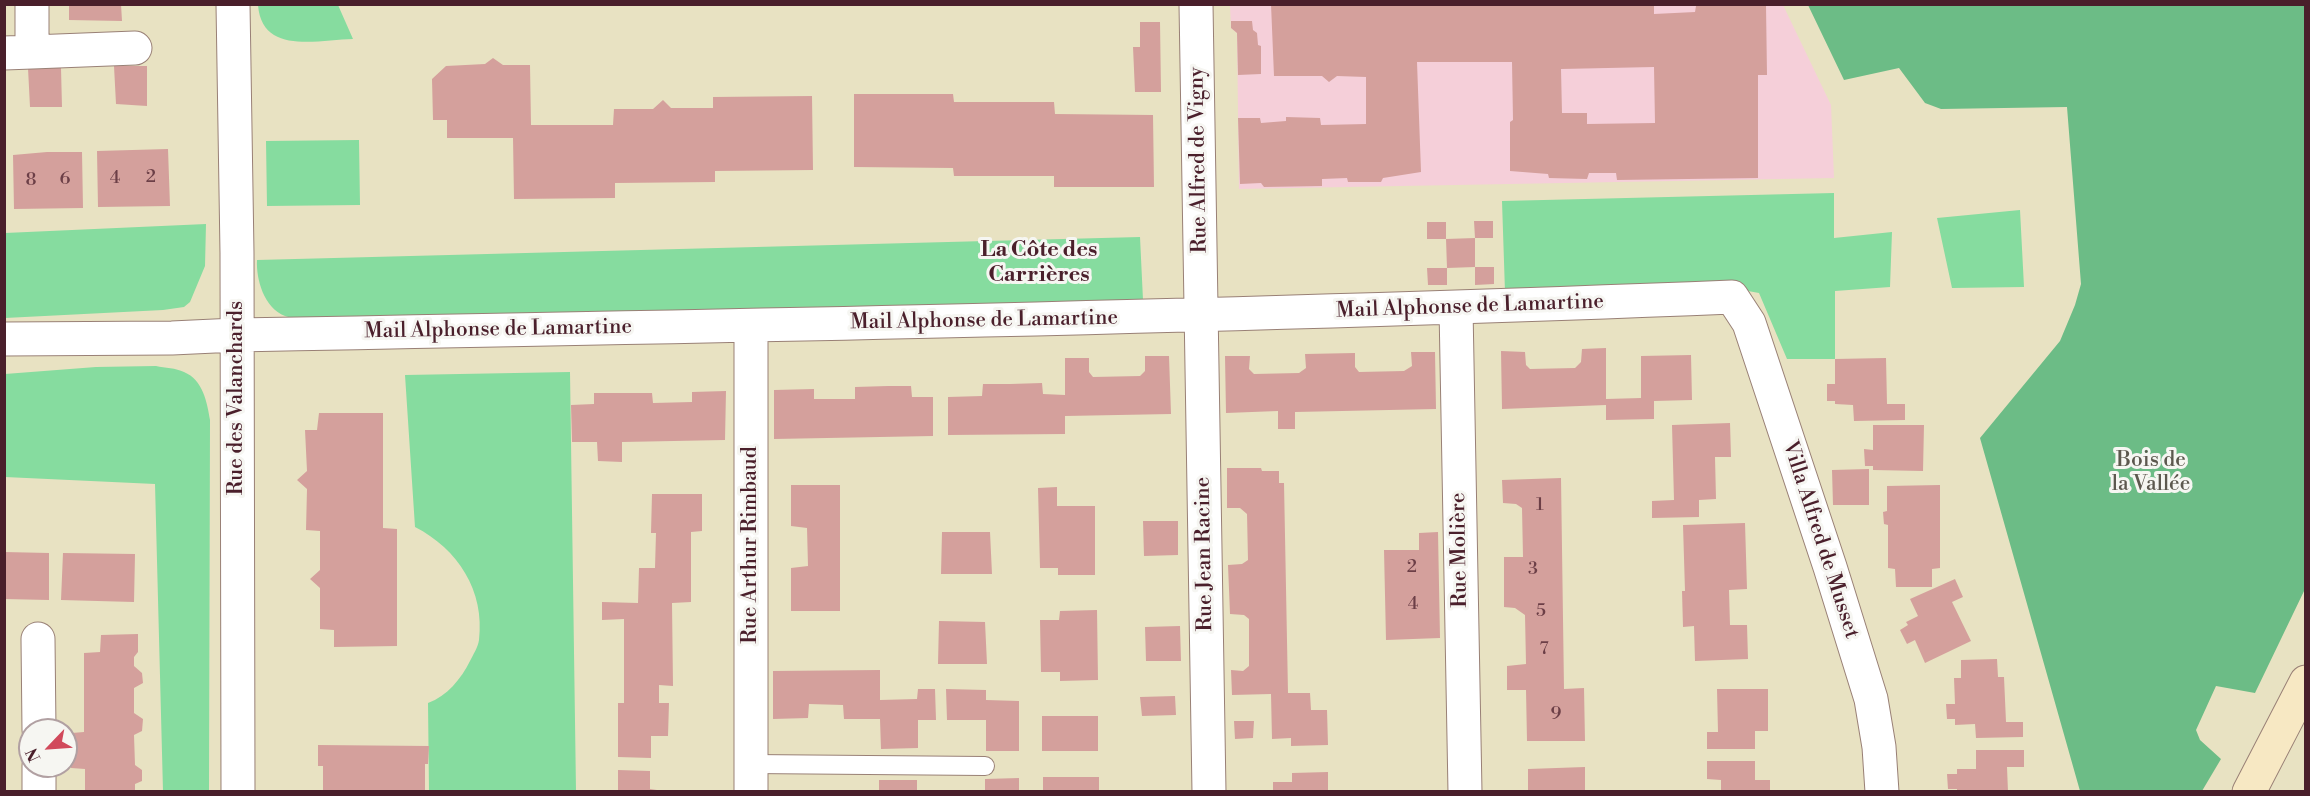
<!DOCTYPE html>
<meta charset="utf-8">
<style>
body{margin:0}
#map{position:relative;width:2310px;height:796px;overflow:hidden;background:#e8e2c2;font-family:"Libre Bodoni",serif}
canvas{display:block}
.frame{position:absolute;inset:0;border:6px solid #4a1f2b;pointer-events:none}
.north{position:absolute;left:18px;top:718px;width:60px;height:60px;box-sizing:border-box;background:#f6f6f2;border:2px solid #b1a0a2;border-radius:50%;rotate:245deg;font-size:16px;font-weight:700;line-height:24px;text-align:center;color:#4a1f2b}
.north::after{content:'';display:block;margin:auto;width:21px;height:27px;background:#d1495b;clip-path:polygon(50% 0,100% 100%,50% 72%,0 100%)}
</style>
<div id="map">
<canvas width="2310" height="796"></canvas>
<div class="frame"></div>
<div class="north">N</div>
</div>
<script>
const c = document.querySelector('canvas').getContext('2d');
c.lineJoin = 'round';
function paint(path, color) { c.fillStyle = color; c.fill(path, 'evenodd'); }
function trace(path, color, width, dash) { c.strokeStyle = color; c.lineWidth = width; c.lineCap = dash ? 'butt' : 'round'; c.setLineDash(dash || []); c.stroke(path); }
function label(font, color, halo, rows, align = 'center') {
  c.font = font + ' "Libre Bodoni",serif'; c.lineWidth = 6; c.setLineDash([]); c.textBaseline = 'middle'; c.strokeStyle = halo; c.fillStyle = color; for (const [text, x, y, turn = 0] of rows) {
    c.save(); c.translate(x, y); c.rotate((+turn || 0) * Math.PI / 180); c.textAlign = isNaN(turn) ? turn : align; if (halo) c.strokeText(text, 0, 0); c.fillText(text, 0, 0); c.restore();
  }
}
paint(new Path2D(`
 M 1230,5 L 1783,5 L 1831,105 L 1834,178 L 1239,189 L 1237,33 L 1231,28 Z`), '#f5cfd9');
paint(new Path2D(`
 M 258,5 L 338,5 L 353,39 C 317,40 262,55 258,5 Z
 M 359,140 L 360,205 L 267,206 L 266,141 Z
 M 1834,193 L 1834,238 L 1892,232 L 1890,287 L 1835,291 L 1835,359 L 1787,359 L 1759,293 L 1737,289 L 1505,292 L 1502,201 Z
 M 2020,210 L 2024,287 L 1952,288 L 1937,218 Z
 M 206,224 L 205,266 L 190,302 L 184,307 L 163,310 L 5,318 L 5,233 Z
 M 1140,237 L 1143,300 L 303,320 C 297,319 290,318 285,316 C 264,308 256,279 257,260 Z
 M 156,366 C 165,368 176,368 184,372 C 203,380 207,402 210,420 L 209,791 L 163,791 L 155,484 L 5,477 L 5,374 L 96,367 Z
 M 570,372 L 576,791 L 429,791 L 428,703 C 447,696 461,679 470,661 C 473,655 478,647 479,640 C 485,591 458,549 415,527 L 405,375 Z`), '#86dc9f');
paint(new Path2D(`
 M 1808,5 L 2305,5 L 2305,589 L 2255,693 L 2216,686 L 2196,730 L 2200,740 L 2221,759 L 2202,791 L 2080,791 L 1980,438 L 2060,341 L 2075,305 L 2081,284 L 2067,107 L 1941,109 L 1925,103 L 1899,68 L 1844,80 Z`), '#6cbc86');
paint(new Path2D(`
 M 69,4 L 121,4 L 122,21 L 69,20 Z
 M 1271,4 L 1654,4 L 1654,14 L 1695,12 L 1696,6 L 1766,5 L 1767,75 L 1758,75 L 1758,178 L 1617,180 L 1616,173 L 1589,173 L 1587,179 L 1549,178 L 1548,174 L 1510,171 L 1510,122 L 1513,120 L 1512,62 L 1417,62 L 1421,172 L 1383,178 L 1381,182 L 1348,182 L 1347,178 L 1322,179 L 1322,186 L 1264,187 L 1261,183 L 1240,184 L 1238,118 L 1260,118 L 1261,123 L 1286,121 L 1286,117 L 1320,118 L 1321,125 L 1366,124 L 1366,77 L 1337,76 L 1329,82 L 1322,76 L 1274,76 ZM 1654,67 L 1655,123 L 1587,124 L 1587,113 L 1562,113 L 1561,69 Z
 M 1231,21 L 1252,21 L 1253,30 L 1257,33 L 1258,45 L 1261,46 L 1261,74 L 1238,75 L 1237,33 L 1231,28 Z
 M 1140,22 L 1160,22 L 1161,92 L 1135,92 L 1133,47 L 1140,47 Z
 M 493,58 L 503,65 L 530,65 L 531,125 L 613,125 L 614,109 L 653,109 L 663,100 L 671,108 L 713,108 L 713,97 L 812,96 L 813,170 L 715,171 L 715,182 L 615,183 L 615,198 L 514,199 L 513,138 L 447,138 L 447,120 L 433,120 L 432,79 L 446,66 L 485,64 Z
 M 114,66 L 147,66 L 147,106 L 116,104 Z
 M 28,68 L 61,68 L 62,107 L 30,107 Z
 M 854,94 L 953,94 L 954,102 L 1054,102 L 1055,114 L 1153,115 L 1154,187 L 1054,187 L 1054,176 L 954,176 L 953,168 L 854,167 Z
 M 168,149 L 170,206 L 98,207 L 97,151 Z
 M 47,152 L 82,152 L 83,208 L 14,209 L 13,155 Z
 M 1474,221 L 1493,221 L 1493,238 L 1475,238 L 1475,267 L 1447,268 L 1446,239 L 1475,238 Z
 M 1427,222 L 1446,222 L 1446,239 L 1427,239 Z
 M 1475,267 L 1494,267 L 1494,284 L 1475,285 Z
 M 1427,268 L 1447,268 L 1447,285 L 1428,285 Z
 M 1606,348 L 1606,399 L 1641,398 L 1641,356 L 1691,355 L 1692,400 L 1654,401 L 1654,419 L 1606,420 L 1606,405 L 1502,409 L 1501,351 L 1525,352 L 1526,365 L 1530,369 L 1575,368 L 1581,362 L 1582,349 Z
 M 1411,352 L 1435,352 L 1436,409 L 1295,412 L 1295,429 L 1278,429 L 1278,411 L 1226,413 L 1225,356 L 1250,356 L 1249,369 L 1254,374 L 1299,373 L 1306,368 L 1305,354 L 1355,353 L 1355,367 L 1359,372 L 1404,371 L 1412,366 Z
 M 1145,356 L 1169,356 L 1171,414 L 1065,416 L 1065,434 L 948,435 L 948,397 L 982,396 L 983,384 L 1010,384 L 1042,383 L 1043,394 L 1065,395 L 1065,358 L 1089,358 L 1089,372 L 1093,377 L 1140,376 L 1145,371 Z
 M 1886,358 L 1887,404 L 1905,404 L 1905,420 L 1854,421 L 1853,405 L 1835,404 L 1835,401 L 1827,401 L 1827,384 L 1835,384 L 1835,359 Z
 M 888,386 L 911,386 L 912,397 L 933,397 L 933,436 L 774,439 L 774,390 L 814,389 L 814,399 L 855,399 L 855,387 Z
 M 726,391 L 725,440 L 622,442 L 622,462 L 598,461 L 597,442 L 572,442 L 571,405 L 594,404 L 594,393 L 652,393 L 653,403 L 692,402 L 692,392 Z
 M 319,413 L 383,413 L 383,528 L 397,529 L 397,646 L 334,647 L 334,630 L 320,629 L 320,588 L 310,579 L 320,570 L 320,531 L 306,530 L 307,489 L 297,480 L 307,471 L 305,430 L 317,430 Z
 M 1730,423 L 1731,457 L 1715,457 L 1716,499 L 1699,500 L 1699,517 L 1652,518 L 1652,501 L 1674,500 L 1672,425 Z
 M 1873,425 L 1924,425 L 1923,471 L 1873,470 L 1873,466 L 1865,466 L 1864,449 L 1873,450 Z
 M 1227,468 L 1261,468 L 1262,471 L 1279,471 L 1279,483 L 1284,483 L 1288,693 L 1310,693 L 1311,710 L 1327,710 L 1328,745 L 1291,746 L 1291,738 L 1272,739 L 1271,694 L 1232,695 L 1231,670 L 1243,671 L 1249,666 L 1249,619 L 1244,615 L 1230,614 L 1228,565 L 1242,564 L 1248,560 L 1247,514 L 1240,508 L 1227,508 Z
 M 1869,469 L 1869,505 L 1833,505 L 1832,470 Z
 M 1561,478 L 1564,689 L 1584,688 L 1585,741 L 1527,741 L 1526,690 L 1507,690 L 1507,666 L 1526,664 L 1525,615 L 1515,608 L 1504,607 L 1504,557 L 1523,557 L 1522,508 L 1516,504 L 1503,503 L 1502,480 Z
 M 791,485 L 840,485 L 840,611 L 791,611 L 791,568 L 808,566 L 807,528 L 791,526 Z
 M 1940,485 L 1940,568 L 1932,569 L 1932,587 L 1896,587 L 1895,569 L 1888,568 L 1888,525 L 1884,524 L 1883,512 L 1887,511 L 1887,486 Z
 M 1057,487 L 1057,506 L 1095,506 L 1095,575 L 1058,575 L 1058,568 L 1040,568 L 1038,488 Z
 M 652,494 L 702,494 L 702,531 L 691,532 L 691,602 L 672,603 L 673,686 L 659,685 L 659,703 L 669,703 L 668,736 L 651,736 L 651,758 L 618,757 L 618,703 L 624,703 L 624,619 L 602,620 L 602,602 L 638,603 L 639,568 L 655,568 L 656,533 L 651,533 Z
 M 1143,521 L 1178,521 L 1178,555 L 1144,556 Z
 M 1745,523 L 1747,589 L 1729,590 L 1730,625 L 1747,625 L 1748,659 L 1695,661 L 1694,626 L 1683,627 L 1682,591 L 1685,591 L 1683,525 Z
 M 942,532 L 990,532 L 992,574 L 941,574 Z
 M 1438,532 L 1440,638 L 1386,640 L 1384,550 L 1419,550 L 1419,533 Z
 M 4,552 L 49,553 L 49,600 L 4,599 Z
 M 63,553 L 135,554 L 134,602 L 61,600 Z
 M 1955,579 L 1963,597 L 1952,602 L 1971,641 L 1925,663 L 1915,640 L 1907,644 L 1900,630 L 1908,625 L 1906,622 L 1918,616 L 1910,599 Z
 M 1097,610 L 1098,680 L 1060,681 L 1060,672 L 1041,672 L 1040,620 L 1059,620 L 1060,611 Z
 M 939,621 L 985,622 L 987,664 L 938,664 Z
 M 1180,626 L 1181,661 L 1146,661 L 1145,627 Z
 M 138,634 L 138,652 L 134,657 L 134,666 L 142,673 L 143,683 L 134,688 L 134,713 L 143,719 L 142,731 L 134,735 L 135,765 L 142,770 L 142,781 L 135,784 L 135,792 L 85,792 L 85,769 L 71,768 L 72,733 L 84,732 L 84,653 L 100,652 L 101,635 Z
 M 1997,659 L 1998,677 L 2004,677 L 2006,722 L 2023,722 L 2023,737 L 1976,738 L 1975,724 L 1955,725 L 1955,719 L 1947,719 L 1946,704 L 1955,704 L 1954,678 L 1961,678 L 1961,660 Z
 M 880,670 L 880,700 L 917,699 L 918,689 L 935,689 L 936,720 L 918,720 L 918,748 L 881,749 L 880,719 L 844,719 L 843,705 L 809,704 L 808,718 L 773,719 L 773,671 Z
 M 946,689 L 986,690 L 986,700 L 1019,701 L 1019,751 L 986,751 L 986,720 L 947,720 Z
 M 1717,689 L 1768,689 L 1768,731 L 1755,731 L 1755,749 L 1707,749 L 1707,732 L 1718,732 Z
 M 1175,696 L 1176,715 L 1142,716 L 1140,697 Z
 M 1042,716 L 1098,716 L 1098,751 L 1042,751 Z
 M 1234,721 L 1254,721 L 1253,738 L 1235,739 Z
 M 318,745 L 429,746 L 428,764 L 425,764 L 425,792 L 323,792 L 323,766 L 318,766 Z
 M 1976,750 L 2024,750 L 2024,767 L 2007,767 L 2008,792 L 1957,792 L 1957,789 L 1948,789 L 1947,774 L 1957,774 L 1957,769 L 1976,769 Z
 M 1707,761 L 1755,761 L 1755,780 L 1770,780 L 1770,792 L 1721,792 L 1721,780 L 1707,779 Z
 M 1585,767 L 1585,792 L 1528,792 L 1528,769 Z
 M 618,770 L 650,771 L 650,789 L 657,790 L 657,792 L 618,792 Z
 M 1328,772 L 1328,792 L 1273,792 L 1273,782 L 1292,782 L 1292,773 Z
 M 1043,777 L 1099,777 L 1099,792 L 1043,792 Z
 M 1019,778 L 1019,792 L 985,792 L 985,779 Z
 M 879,780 L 917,780 L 917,792 L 879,792 Z`), '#d4a09c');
const service = new Path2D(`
 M 751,764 L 985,766`);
const minor = new Path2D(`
 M 233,4 L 237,253 L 238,792
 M 1196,4 L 1209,792
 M 32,52 L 135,48
 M 4,53 L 32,52 L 32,4
 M 1456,308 L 1465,792
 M 4,339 L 172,338 L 236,335 C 735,326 1234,317 1732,297 L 1749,323 L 1830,567 L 1871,699 L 1879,747 L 1882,792
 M 38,639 L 39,730
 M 39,766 L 39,792
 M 751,792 L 751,327`);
const secondary = new Path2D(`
 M 2249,792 L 2306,682`);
trace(service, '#998076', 20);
trace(minor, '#998076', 35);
trace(secondary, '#998076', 35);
trace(service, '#fff', 18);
trace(minor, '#fff', 33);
trace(secondary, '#f7e8c3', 33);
label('18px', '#6c3f47', null, [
 ["2",151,178],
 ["4",115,179],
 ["6",65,180],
 ["8",31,181],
 ["1",1540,506],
 ["2",1412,568],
 ["3",1533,570],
 ["4",1413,605],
 ["5",1541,612],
 ["7",1544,650],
 ["9",1556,715]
]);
label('21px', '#4a1f2b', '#f6f6f2', [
 ["Rue Alfred de Vigny",1199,160,-91],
 ["Mail Alphonse de Lamartine",1470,307,-2],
 ["Mail Alphonse de Lamartine",984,321,-1],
 ["Mail Alphonse de Lamartine",498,330,-1],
 ["Rue des Valanchards",237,398,-90],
 ["Villa Alfred de Musset",1820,540,72],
 ["Rue Arthur Rimbaud",751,545,-90],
 ["Rue Molière",1460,550,-91],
 ["Rue Jean Racine",1205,554,-91]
]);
label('21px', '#5c584e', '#f6f6f2', [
 ["Bois de",2151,461],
 ["la Vallée",2151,485]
]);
label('bold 22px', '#4a1f2b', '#f6f6f2', [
 ["La Côte des",1039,251],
 ["Carrières",1039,276]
]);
</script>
